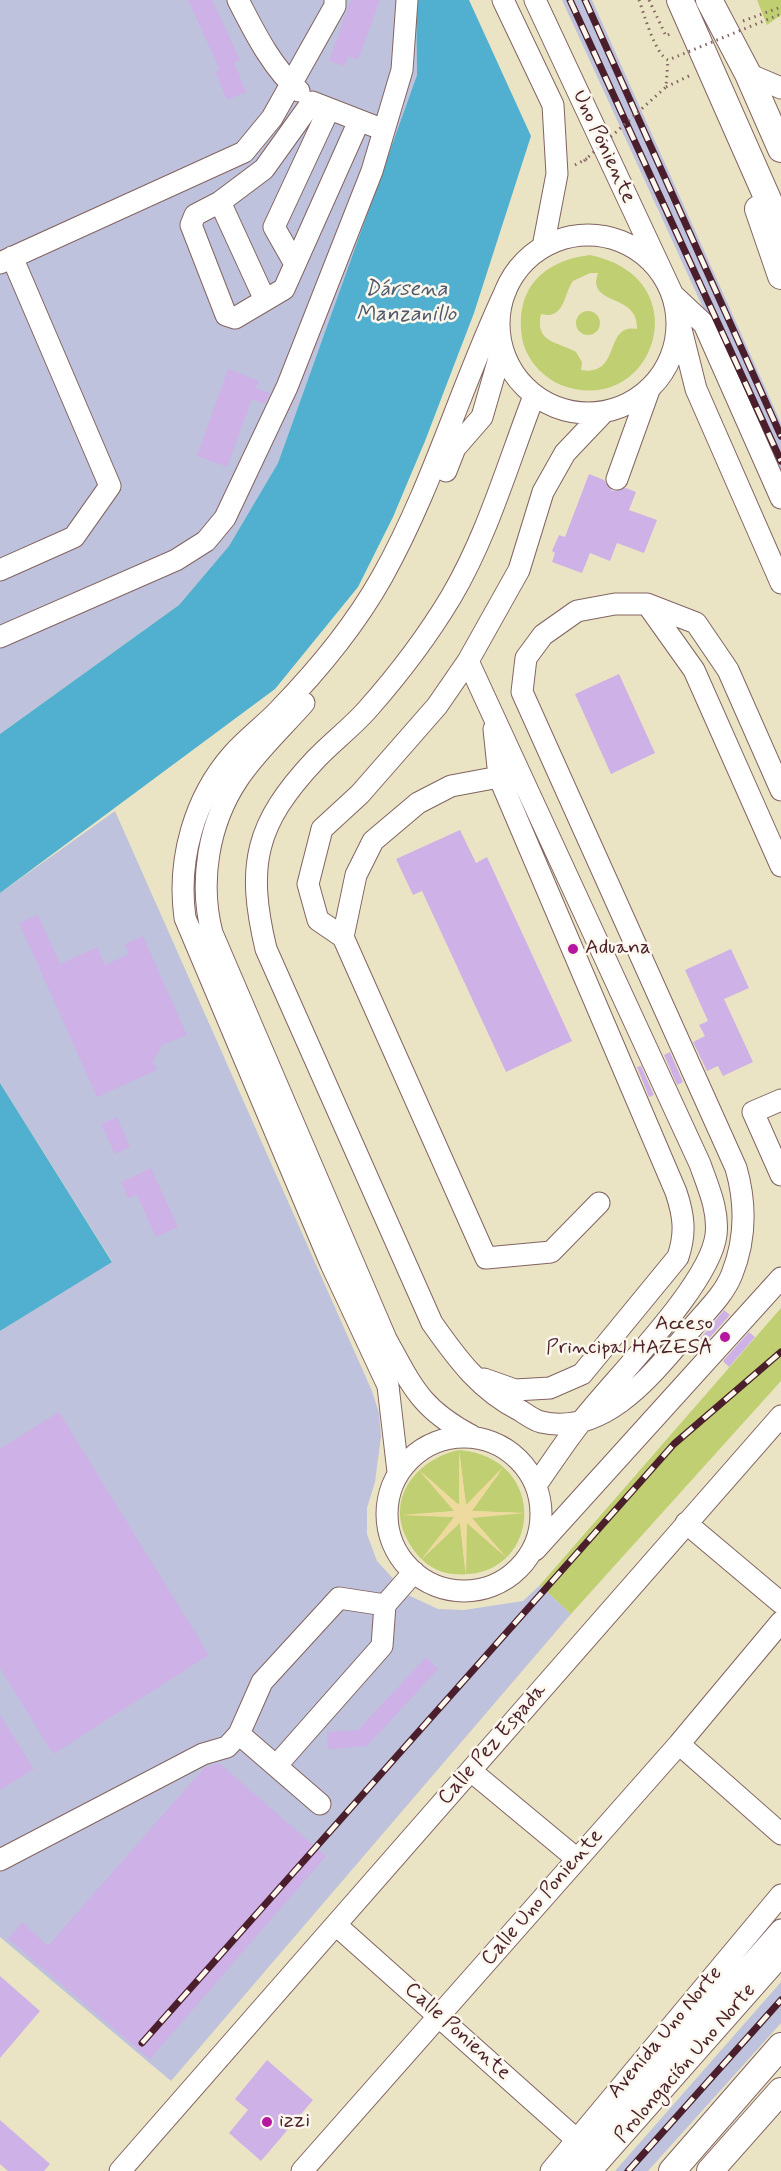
<!DOCTYPE html>
<meta charset="utf-8">
<style>
body{margin:0}
canvas{display:block;background:#eae4c5}
</style>
<canvas width="781" height="2171"></canvas>
<script>
const c = document.querySelector('canvas').getContext('2d');
c.lineJoin = 'round';
function paint(path, color) { c.fillStyle = color; c.fill(path, 'evenodd'); }
function trace(path, color, width, dash) { c.strokeStyle = color; c.lineWidth = width; c.lineCap = dash ? 'butt' : 'round'; c.setLineDash(dash || []); c.stroke(path); }
function label(font, color, halo, rows, align = 'center') {
  c.font = font + ' Mynerve,sans-serif'; c.lineWidth = 5; c.setLineDash([]); c.textBaseline = 'middle'; c.strokeStyle = halo; c.fillStyle = color; for (const [text, x, y, turn = 0] of rows) {
    c.save(); c.translate(x, y); c.rotate((+turn || 0) * Math.PI / 180); c.textAlign = isNaN(turn) ? turn : align; if (halo) c.strokeText(text, 0, 0); c.fillText(text, 0, 0); c.restore();
  }
}
paint(new Path2D(`
 M 0,0 L 416,0 L 417,75 L 278,463 L 229,546 L 179,605 L 0,734 Z
 M 562,0 L 592,0 L 781,423 L 781,478 Z
 M 115,811 L 372,1391 L 379,1413 L 381,1436 L 375,1482 L 367,1508 L 367,1534 L 377,1561 L 408,1595 L 438,1609 L 464,1610 L 523,1601 L 540,1585 L 571,1614 L 171,2081 L 0,1937 L 0,1331 L 112,1261 L 0,1083 L 0,893 Z
 M 781,1982 L 781,2023 L 648,2171 L 615,2171 Z`), '#bfc2dd');
paint(new Path2D(`
 M 757,0 L 781,0 L 781,15 L 767,25 Z
 M 590,255 C 702,278 654,420 561,385 C 544,378 527,360 523,342 C 513,291 541,261 590,255 ZM 590,273 L 598,273 C 586,307 639,292 637,329 C 603,323 622,377 581,370 L 582,362 L 576,352 C 559,342 534,343 541,314 C 565,320 563,295 573,281 Z
 M576 323a12 12 0 1 1 24 0a12 12 0 1 1-24 0Z
 M 781,1308 L 781,1381 L 571,1614 L 540,1585 Z
 M 459,1450 C 552,1457 542,1583 453,1574 C 431,1572 415,1556 406,1537 C 386,1495 420,1458 459,1450 ZM 460,1458 L 466,1506 L 500,1472 L 471,1511 L 519,1513 L 471,1517 L 501,1553 L 466,1522 L 465,1568 L 460,1522 L 426,1554 L 455,1517 L 408,1515 L 455,1511 L 423,1474 L 459,1506 Z`), '#c0cf71');
paint(new Path2D(`
 M 459,1450 L 466,1505 L 504,1466 L 472,1511 L 525,1513 L 472,1518 L 507,1558 L 467,1523 L 466,1576 L 460,1523 L 421,1560 L 454,1517 L 401,1515 L 454,1511 L 418,1469 L 459,1505 Z`), '#eeda9e');
paint(new Path2D(`
 M 416,0 L 469,0 L 531,136 L 474,313 L 425,441 L 393,517 L 358,587 L 275,689 L 0,893 L 0,734 L 179,605 L 229,546 L 278,463 L 417,75 Z
 M 0,1083 L 112,1262 L 0,1331 Z`), '#51b0cf');
paint(new Path2D(`
 M 188,0 L 212,0 L 240,60 L 234,63 L 246,92 L 227,100 L 215,72 L 220,70 Z
 M 351,0 L 380,0 L 358,60 L 348,56 L 344,66 L 329,61 Z
 M 228,369 L 259,381 L 256,388 L 270,393 L 265,404 L 252,399 L 227,467 L 197,456 Z
 M 589,474 L 604,480 L 612,491 L 626,488 L 636,492 L 629,510 L 657,520 L 644,553 L 617,543 L 610,561 L 590,553 L 582,573 L 552,562 L 555,553 L 552,551 L 559,535 L 565,537 Z
 M 619,674 L 655,753 L 611,774 L 575,694 Z
 M 460,830 L 476,863 L 487,857 L 572,1041 L 506,1072 L 422,891 L 413,895 L 396,859 Z
 M 38,915 L 60,964 L 97,947 L 105,965 L 129,954 L 125,944 L 143,936 L 187,1035 L 162,1045 L 153,1062 L 157,1070 L 97,1097 L 19,923 Z
 M 731,949 L 749,988 L 724,999 L 753,1062 L 723,1076 L 718,1066 L 707,1071 L 693,1042 L 705,1036 L 699,1025 L 708,1021 L 685,970 Z
 M 670,1052 L 683,1082 L 677,1085 L 664,1055 Z
 M 641,1066 L 654,1095 L 649,1097 L 637,1067 Z
 M 117,1117 L 130,1147 L 115,1154 L 101,1124 Z
 M 151,1168 L 178,1227 L 156,1237 L 137,1195 L 128,1198 L 121,1182 Z
 M 724,1310 L 730,1315 L 704,1344 L 699,1340 Z
 M 749,1332 L 755,1337 L 729,1367 L 723,1361 Z
 M 59,1412 L 209,1655 L 53,1754 L 0,1668 L 0,1449 Z
 M 426,1657 L 438,1669 L 367,1746 L 328,1749 L 327,1732 L 358,1730 Z
 M 0,1715 L 34,1769 L 0,1790 Z
 M 219,1763 L 326,1856 L 150,2059 L 8,1939 L 22,1922 L 48,1946 L 204,1768 Z
 M 0,1976 L 40,2011 L 0,2058 Z
 M 267,2060 L 313,2100 L 261,2161 L 229,2133 L 248,2110 L 235,2099 Z
 M 0,2120 L 50,2164 L 44,2171 L 8,2171 L 0,2164 Z`), '#ceb1e6');
const minor = new Path2D(`
 M 238,0 C 254,31 272,68 299,91
 M 503,0 L 553,105 L 557,174 L 543,247
 M 535,0 L 672,293 L 696,389 L 781,583
 M 748,74 L 781,88
 M 359,121 L 284,289 L 235,318 L 226,315 L 191,225 L 195,215 L 220,202 L 264,169 L 312,102 L 384,130
 M 220,202 L 265,300
 M499 324a89 89 0 1 1 178 0a89 89 0 1 1-178 0Z
 M 0,263 L 244,152 L 272,118 L 335,6 L 335,0
 M 295,264 L 274,227 L 329,109
 M 672,294 L 704,324 L 781,498
 M 534,396 C 508,463 488,534 451,597 C 427,637 398,675 367,710 C 351,728 332,742 315,760 C 255,824 246,865 266,949 L 432,1323 C 458,1360 480,1390 521,1411 C 527,1415 534,1420 541,1422 C 606,1437 654,1372 691,1329 C 705,1312 724,1295 732,1274 C 746,1239 746,1203 736,1168 L 522,692 L 526,658 L 543,635 L 577,611 L 615,604 L 647,604 L 696,623 L 728,670 L 781,790
 M 446,471 L 455,448 L 482,417 L 502,348
 M 617,479 L 649,390
 M 0,570 L 74,537 L 110,486 L 12,257
 M 647,604 L 694,670 L 781,866
 M 0,637 L 176,560 L 206,541 L 225,518 L 287,387 L 372,171 L 402,70 L 407,0
 M 468,661 L 700,1164 C 708,1187 719,1210 716,1235 C 710,1285 614,1379 581,1422 C 565,1442 551,1464 536,1485
 M 304,703 C 282,728 256,752 238,779 C 208,824 199,882 212,933 L 386,1339 C 413,1388 421,1409 472,1436
 M 343,937 L 356,875 L 373,841 L 418,803 L 451,786 L 499,777
 M 781,1100 L 753,1112 L 781,1175
 M 599,1203 L 551,1252 L 486,1258 L 343,937 L 318,920 L 308,884 L 322,829 L 360,794 L 437,706 L 468,661 L 519,570 L 543,492 L 565,453 L 603,413
 M 484,1379 L 515,1390 L 550,1388 L 582,1374 L 678,1257 C 686,1233 684,1216 676,1192 L 499,777 L 494,729
 M387 1514a77 77 0 1 1 154 0a77 77 0 1 1-154 0Z
 M 398,1472 L 388,1386 L 331,1264 L 185,918 C 177,860 194,798 233,754 C 247,738 265,725 279,710 C 317,671 355,625 382,577 C 433,486 461,385 506,290
 M 686,1523 L 781,1603
 M 535,1550 L 781,1278
 M 239,1734 L 320,1804
 M 679,1744 L 781,1834
 M 276,1766 L 382,1646 L 385,1605
 M 471,1771 L 577,1859
 M 0,1860 L 203,1754 L 227,1747 L 239,1734 L 262,1682 L 339,1598 L 385,1605 L 414,1572
 M 336,1925 L 577,2140
 M 573,2166 L 781,1930
 M 120,2171 L 781,1416
 M 302,2171 L 679,1744 L 781,1622
 M 551,2171 L 781,1895
 M 591,2171 L 781,1956`);
const major = new Path2D(`
 M 680,0 L 781,229
 M 709,0 L 748,74 L 781,149
 M 758,209 L 781,276
 M 672,2171 L 781,2046
 M 710,2171 L 781,2091`);
trace(minor, '#826461', 23);
trace(major, '#826461', 28);
trace(new Path2D(`
 M 649,0 L 666,36 L 672,33
 M 743,21 L 781,7
 M 666,87 L 691,75
 M 575,165 L 590,157`), '#826461', 3, [1.5, 4.5]);
trace(minor, '#fff', 21);
trace(major, '#fff', 26);
const rail = new Path2D(`
 M 570,0 L 781,461
 M 585,0 L 781,436
 M 142,2043 L 674,1444 L 781,1352
 M 628,2171 L 781,2000`);
trace(rail, '#4a1f2b', 7);
trace(rail, '#fbf7ec', 4.5, [14]);
trace(new Path2D(`
 M 639,0 C 644,14 655,54 668,60 L 781,14
 M 584,161 L 666,87 L 668,60`), '#826461', 3, [1.5, 4.5]);
for (const [x, y, r, color] of [
 [573,949,6,"#b5179e"],
 [725,1337,6,"#b5179e"],
 [267,2122,6,"#b5179e"]
]) { const dot = new Path2D(); dot.arc(x, y, r, 0, 2 * Math.PI); c.fillStyle = color; c.fill(dot); trace(dot, '#fbf7ec', 2); }
label('21px', '#4a1f2b', '#fbf7ec', [
 ["Uno Poniente",603,147,65],
 ["Calle Pez Espada",493,1745,-49],
 ["Calle Uno Poniente",543,1898,-49],
 ["Calle Poniente",457,2032,42],
 ["Avenida Uno Norte",666,2033,-50],
 ["Prolongación Uno Norte",686,2064,-49]
]);
label('21px', '#4a1f2b', '#fbf7ec', [
 ["Aduana",585,949],
 ["Acceso",713,1325,"right"],
 ["Principal HAZESA",713,1349,"right"],
 ["izzi",279,2122]
], 'left');
label('italic 22px', '#4d596d', '#fbf7ec', [
 ["Dársena",406,290],
 ["Manzanillo",406,315]
]);
</script>
